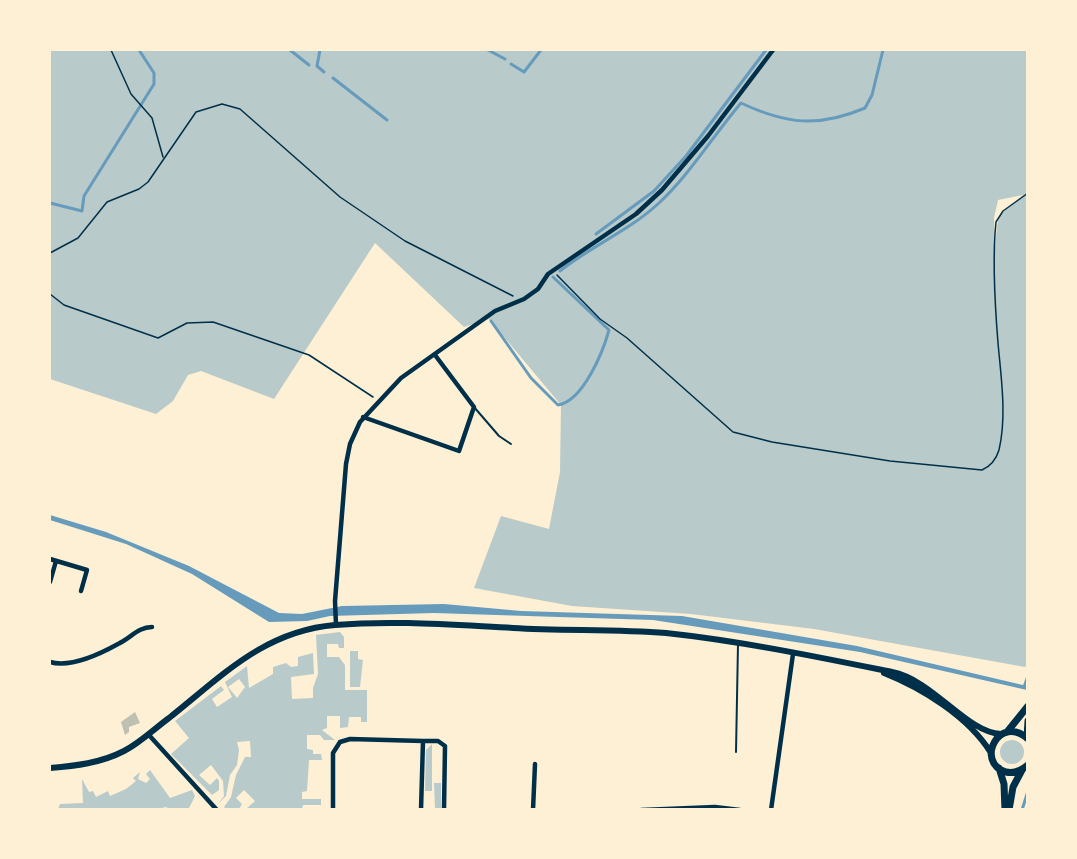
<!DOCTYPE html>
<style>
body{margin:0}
#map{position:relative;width:1077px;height:859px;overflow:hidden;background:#fdf0d5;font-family:"Nunito Sans",sans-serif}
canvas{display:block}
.frame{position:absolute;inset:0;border:51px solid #fdf0d5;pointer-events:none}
</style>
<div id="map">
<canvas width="1077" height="859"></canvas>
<div class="frame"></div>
</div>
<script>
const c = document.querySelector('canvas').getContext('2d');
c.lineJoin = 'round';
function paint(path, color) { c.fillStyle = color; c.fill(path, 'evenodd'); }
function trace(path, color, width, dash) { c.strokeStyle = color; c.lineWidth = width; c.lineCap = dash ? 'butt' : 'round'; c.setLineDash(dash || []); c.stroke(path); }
paint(new Path2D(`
 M 50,50 L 1027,50 L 1027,665 L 1025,667 L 814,629 L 691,614 L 572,606 L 474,588 L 501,516 L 549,529 L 560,472 L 561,405 L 489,319 L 464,327 L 375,243 L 274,399 L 201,371 L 188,375 L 173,401 L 156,414 L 50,379 ZM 1023,195 C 994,220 999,212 995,250 L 994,218 L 998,200 Z
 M 340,632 L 344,637 L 344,648 L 339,648 L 338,644 L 327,644 L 327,657 L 339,657 L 345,665 L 345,690 L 367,690 L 367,722 L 361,722 L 361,717 L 349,717 L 348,727 L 340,728 L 340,716 L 327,716 L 327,728 L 322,730 L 335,740 L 324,740 L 320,735 L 307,735 L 307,749 L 313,750 L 313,754 L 321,754 L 322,760 L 309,760 L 307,791 L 302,792 L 302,799 L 321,799 L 321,805 L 303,805 L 302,809 L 246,809 L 255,801 L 244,790 L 236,798 L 242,804 L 239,809 L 226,809 L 224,807 L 231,797 L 236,775 L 245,757 L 251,757 L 250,741 L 237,742 L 239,750 L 237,765 L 230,775 L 226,796 L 218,804 L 224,796 L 223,781 L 211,765 L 199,775 L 210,785 L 217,778 L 219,781 L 219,790 L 212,795 L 171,754 L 189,738 L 175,721 L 221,686 L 224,690 L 212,699 L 217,707 L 232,697 L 225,682 L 247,666 L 249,688 L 273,674 L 273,667 L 286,663 L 291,667 L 298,666 L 298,657 L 313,653 L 314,674 L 291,677 L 292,699 L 313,698 L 313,688 L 318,674 L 316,635 ZM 239,679 L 245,687 L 237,698 L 228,687 Z
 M 350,651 L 358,651 L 358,659 L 363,660 L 360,687 L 350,687 Z
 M1000 752a12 12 0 1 1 24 0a12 12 0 1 1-24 0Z
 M 432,744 L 432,791 L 425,791 L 426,750 Z
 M 150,770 L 170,798 L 192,790 L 195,796 L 188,810 L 170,809 L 166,807 L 153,810 L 58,809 L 60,804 L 83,803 L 82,779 L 89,792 L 93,791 L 96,797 L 108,791 L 110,796 L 126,789 L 136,781 L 133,778 L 140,772 L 138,779 L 146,783 L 150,779 L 146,774 Z
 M 434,783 L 441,783 L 441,809 L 435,809 Z`), '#b9caca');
paint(new Path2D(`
 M 50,515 L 106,532 L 189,566 L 279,613 L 302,614 L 342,606 L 444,604 L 521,611 L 682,616 L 857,646 L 1027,686 L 1027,690 L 860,652 L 653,620 L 434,613 L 330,616 L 307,621 L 269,622 L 192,574 L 126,544 L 50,520 Z`), '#669bbc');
trace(new Path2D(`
 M 290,50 L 309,65
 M 320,50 L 317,66 L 324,72
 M 488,50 L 505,59
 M 511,64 L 524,72 L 541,50
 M 333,78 L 387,120
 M 50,203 L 82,211 L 84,196 L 154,84 L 154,73 L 139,50
 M 596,234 L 654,191 L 686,156 L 766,50
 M 560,271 C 591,246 629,231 659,203 C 690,174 713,136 741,103 C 786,124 818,128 865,108 L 872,95 L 883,50
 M 491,321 L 531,378 L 558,405 C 583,401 603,352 609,330 L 553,277
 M 1024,687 L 1028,676
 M 1022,810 L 1028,791`), '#669bbc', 3);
paint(new Path2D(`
 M 135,712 L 140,723 L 129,727 L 129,732 L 125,735 L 121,722 Z`), '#bec0b2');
trace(new Path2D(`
 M 111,50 L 131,94 L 152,118 L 163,157
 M 50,253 L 78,238 L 107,202 L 139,189 L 148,182 L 196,112 L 222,104 L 240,109 L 340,197 L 405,241 L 513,296
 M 557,275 L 600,319 L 627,338 L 733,432 L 772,442 L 890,461 L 982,470 C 991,466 996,460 999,450 C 1007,416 1001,377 998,343 C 995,306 992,259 996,222 L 1003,211 L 1028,193
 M 50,294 L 64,305 L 158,338 L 187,323 L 213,322 L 309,355 L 373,397`), '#003049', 1.5);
trace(new Path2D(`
 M 474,407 L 499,436 L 511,444
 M 736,752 L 738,644`), '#003049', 2);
trace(new Path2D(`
 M 363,417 L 459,451 L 474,407 L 435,355
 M 50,559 L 87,570 L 81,591
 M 50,582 L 56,561
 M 336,625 L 335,601 L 346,464 L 350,444 L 360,422 L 401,378 L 495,311 L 524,299 L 538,289 L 548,274 L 636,214 L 662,190 L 708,136 L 773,50
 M 50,662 C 71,668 100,654 118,644 C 131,638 138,627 152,627
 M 148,734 L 217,810
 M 333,810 L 333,753 L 340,742 L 350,739 L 423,741
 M 421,810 L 423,741 L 438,741 L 445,746 L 444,810
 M 533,810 L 535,764
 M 641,810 L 715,807 L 740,810
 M 771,810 L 793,654`), '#003049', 4.5);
trace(new Path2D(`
 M 884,673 C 922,688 969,717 991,753
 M 50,768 C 75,766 101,763 124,751 C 140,743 154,729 169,718 C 222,676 264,631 335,625 C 394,620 453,625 513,628 C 564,631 615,629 666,633 C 741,641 818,657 892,672 C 933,680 967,733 1001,734`), '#003049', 6);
trace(new Path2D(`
 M 1007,732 L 1028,706
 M 1027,738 L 1028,721
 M 1028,739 C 1000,713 974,762 1006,772 C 1014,774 1021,771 1028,765
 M 999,768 L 1004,784 L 1005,810
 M 1009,810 L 1013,787 L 1022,770`), '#003049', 7);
</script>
